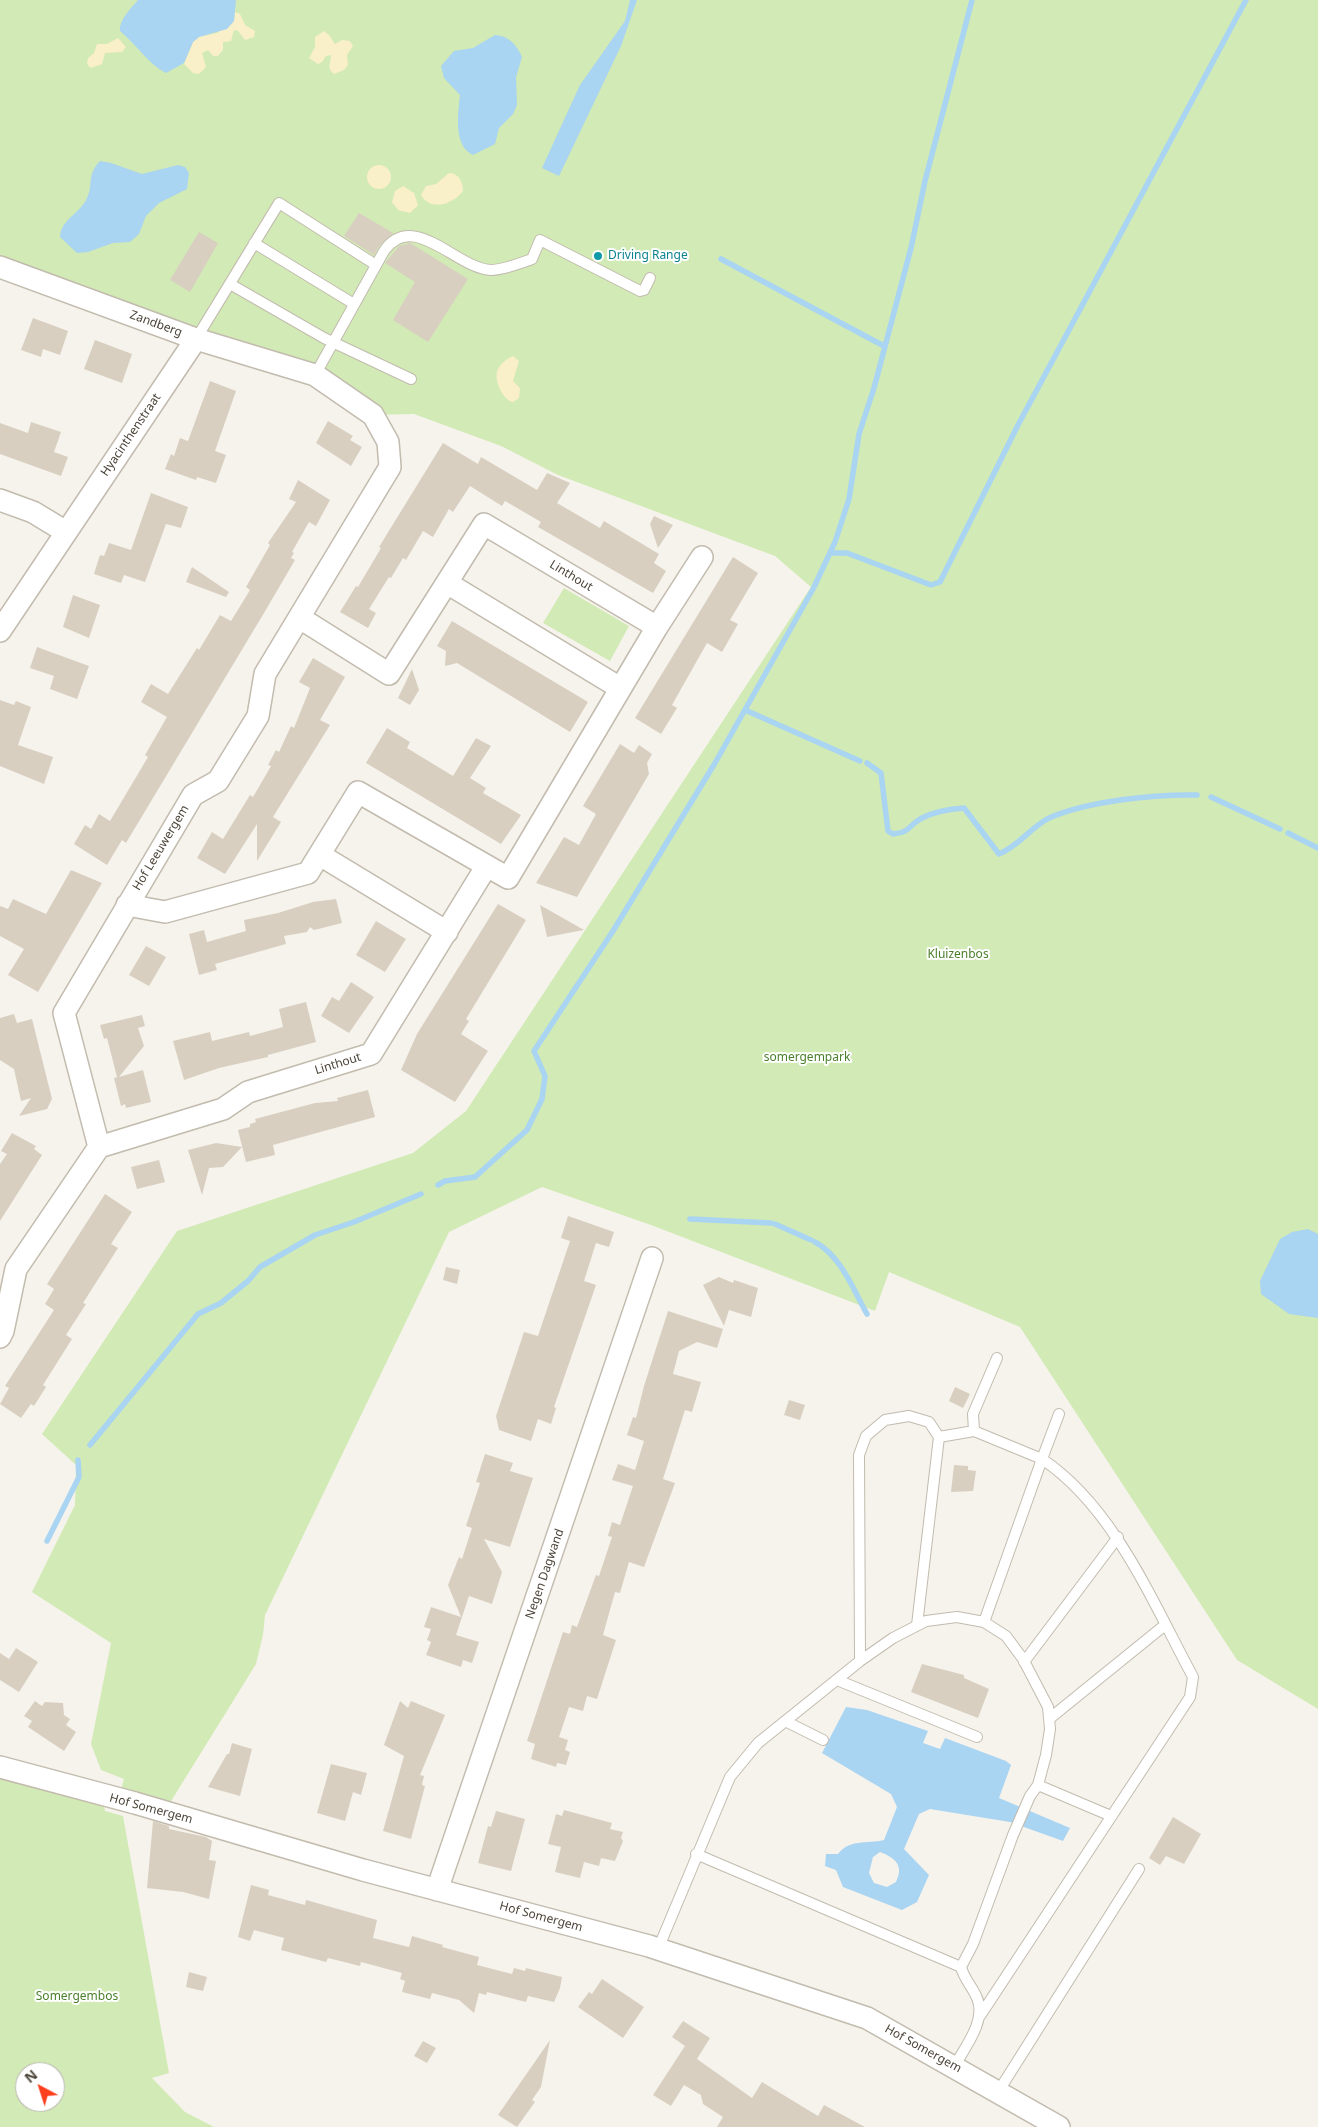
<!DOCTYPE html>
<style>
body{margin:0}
#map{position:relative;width:1318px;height:2127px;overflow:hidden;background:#f6f3ec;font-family:"Noto Sans",sans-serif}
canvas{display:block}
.north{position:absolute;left:15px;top:2062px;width:50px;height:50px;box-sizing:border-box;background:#fff;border:1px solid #b7b4b0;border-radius:50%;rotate:320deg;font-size:14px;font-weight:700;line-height:20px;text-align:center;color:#4b4439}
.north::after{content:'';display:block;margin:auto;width:18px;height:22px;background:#fc3f1d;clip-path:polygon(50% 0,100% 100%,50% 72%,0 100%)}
</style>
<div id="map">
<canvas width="1318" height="2127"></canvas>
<div class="north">N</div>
</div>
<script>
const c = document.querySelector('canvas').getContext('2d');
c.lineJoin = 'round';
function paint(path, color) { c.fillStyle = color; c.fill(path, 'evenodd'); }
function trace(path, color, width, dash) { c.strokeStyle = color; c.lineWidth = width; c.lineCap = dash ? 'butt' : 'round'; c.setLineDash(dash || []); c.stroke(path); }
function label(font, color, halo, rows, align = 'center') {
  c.font = font + ' "Noto Sans",sans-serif'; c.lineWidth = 4; c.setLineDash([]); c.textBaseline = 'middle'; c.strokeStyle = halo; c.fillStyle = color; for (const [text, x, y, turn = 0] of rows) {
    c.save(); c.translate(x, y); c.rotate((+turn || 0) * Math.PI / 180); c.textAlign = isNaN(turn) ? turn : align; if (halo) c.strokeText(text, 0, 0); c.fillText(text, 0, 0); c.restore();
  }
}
paint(new Path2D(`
 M 0,0 L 1318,0 L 1318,1709 L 1237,1660 L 1020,1327 L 889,1272 L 875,1311 L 651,1225 L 542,1187 L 449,1232 L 265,1615 L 263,1635 L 256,1664 L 168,1806 L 120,1793 L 124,1779 L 101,1770 L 91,1744 L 111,1643 L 32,1592 L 75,1505 L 76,1465 L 42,1434 L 177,1231 L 413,1153 L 466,1111 L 811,587 L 775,556 L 558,475 L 501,446 L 414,414 L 373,415 L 315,375 L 0,267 Z
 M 564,588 L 629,626 L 610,661 L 543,623 Z
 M 0,1764 L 101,1793 L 105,1811 L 123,1816 L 169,2073 L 152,2078 L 185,2112 L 214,2127 L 0,2127 ZM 25,2072 L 55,2072 L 55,2102 L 25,2102 Z`), '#d2eab5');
paint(new Path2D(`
 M 235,12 L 240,14 L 245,25 L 255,31 L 254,37 L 245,40 L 238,31 L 234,30 L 231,41 L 223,42 L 223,50 L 218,56 L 213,56 L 208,50 L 202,53 L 206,67 L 199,74 L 193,73 L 184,64 L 193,42 L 199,37 L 217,33 L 234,21 Z
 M 324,31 L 329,35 L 335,44 L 342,40 L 350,41 L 353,46 L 347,55 L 348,65 L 344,70 L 334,74 C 326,67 331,64 331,55 L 326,56 L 322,62 L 318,64 L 309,58 L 315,47 L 315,37 Z
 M 118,38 L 126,47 L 122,52 L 105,53 L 102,64 L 91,68 L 87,64 L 88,58 L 94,53 L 97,44 L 107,44 Z
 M367 177a12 12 0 1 1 24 0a12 12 0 1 1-24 0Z
 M 449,173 C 458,173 463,181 463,191 C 453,204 431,212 421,195 L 426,186 L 436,184 Z
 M 403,186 L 414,193 L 418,205 L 410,213 L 398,210 L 392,202 L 395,191 Z
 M 513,356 L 519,361 L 513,381 L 520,388 L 519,398 L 513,402 C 502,400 493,378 498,369 C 501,363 508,358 513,356 Z`), '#f9efc9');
paint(new Path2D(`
 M 138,0 L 236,0 L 234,21 L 227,29 L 199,37 L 193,42 L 184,63 L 166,73 C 147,63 137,45 120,31 C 119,20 131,8 138,0 Z
 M 630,0 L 637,0 L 621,46 L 559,176 L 542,168 L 580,85 L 625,21 Z
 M 495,35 C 509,36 516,44 522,57 L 516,77 L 517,105 L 513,114 L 499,128 L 495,144 L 473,155 C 453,146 458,113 460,95 L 444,78 L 441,66 L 454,51 L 473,48 Z
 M 100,161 L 111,163 L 142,174 L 178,165 L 185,167 L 189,173 L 187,189 L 159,203 L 146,216 L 139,234 L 130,242 L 113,243 L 88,252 L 77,253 L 60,237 C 61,219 80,214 87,198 C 94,183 86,176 100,161 Z
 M 1308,1229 L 1318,1234 L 1318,1318 L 1289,1314 L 1261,1294 L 1260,1281 L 1280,1239 L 1292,1232 Z
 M 846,1707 L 867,1710 L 928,1731 L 923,1743 L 940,1749 L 945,1738 L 1006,1761 L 1011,1765 L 999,1798 L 1070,1828 L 1063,1841 L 1010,1822 L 930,1809 L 919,1814 L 904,1849 L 929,1875 L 917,1902 L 902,1910 L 843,1887 L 836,1870 L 825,1866 L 826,1854 L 838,1854 C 849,1839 867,1844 884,1840 L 897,1807 L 891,1794 L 822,1753 ZM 880,1852 C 896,1858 904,1866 896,1882 L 887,1887 L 874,1883 L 869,1873 L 873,1857 Z`), '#a9d4f2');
trace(new Path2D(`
 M 721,259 L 884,346
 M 830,553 L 847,553 L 931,585 L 940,582 L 1018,425 L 1246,0
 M 814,587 L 835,542 L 849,499 L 859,434 L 874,388 L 911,248 L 925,181 L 972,0
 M 745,710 L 860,761
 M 867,763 L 881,773 L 888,831 L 893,834 C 912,832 908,825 922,818 C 936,811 950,809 964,808 L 999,854 C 1019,846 1031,827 1049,818 C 1088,801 1155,794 1197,795
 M 1211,797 L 1280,829
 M 1288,833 L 1318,848
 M 438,1185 L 445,1181 L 475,1177 L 527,1130 L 542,1099 L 545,1076 L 534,1051 L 613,931 L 715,763 L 813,589
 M 690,1219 L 771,1223
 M 775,1224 L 811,1240
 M 815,1242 C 841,1256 853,1289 867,1314
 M 90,1445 L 198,1314 L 221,1303 L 248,1281 L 260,1267 L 315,1235 L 354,1222 L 421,1194
 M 47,1541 L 79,1477 L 78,1460`), '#a9d4f2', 5.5);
paint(new Path2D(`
 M 359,213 L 393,233 L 379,246 L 374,255 L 344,236 Z
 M 199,232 L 218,243 L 190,292 L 170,280 Z
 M 410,243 L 468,279 L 428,342 L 393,320 L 415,282 L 385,263 L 399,246 Z
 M 33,318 L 68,331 L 60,355 L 43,349 L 41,357 L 21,350 Z
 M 95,340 L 132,354 L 122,383 L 84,369 Z
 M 210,381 L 236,391 L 215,451 L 226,455 L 216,483 L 197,477 L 196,480 L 165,469 L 171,454 L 174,456 L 180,438 L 188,441 Z
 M 328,421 L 353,436 L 350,440 L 362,447 L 351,466 L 316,443 Z
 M 31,422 L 61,432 L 54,452 L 68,457 L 61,476 L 0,454 L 0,423 L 28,433 Z
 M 443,443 L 478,464 L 481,457 L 537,490 L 547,473 L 570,483 L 557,503 L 600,528 L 604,521 L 659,554 L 654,563 L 666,571 L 653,593 L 538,527 L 541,522 L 505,501 L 502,506 L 470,486 L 453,512 L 449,509 L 433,537 L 423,531 L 406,560 L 403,558 L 391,578 L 389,577 L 369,609 L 376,613 L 368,628 L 340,612 L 356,586 L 358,587 L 381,548 L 379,547 Z
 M 298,480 L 330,500 L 316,526 L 309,522 L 292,552 L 294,553 L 291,558 L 295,560 L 264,613 L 126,843 L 122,840 L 107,865 L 74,844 L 85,825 L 91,829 L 99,814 L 110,821 L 148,757 L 145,755 L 167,717 L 141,702 L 151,684 L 168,694 L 197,648 L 199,650 L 220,615 L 231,621 L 250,590 L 246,587 L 270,545 L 268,543 L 296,502 L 289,499 Z
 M 151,493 L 188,507 L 181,528 L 166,524 L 145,582 L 124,575 L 121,583 L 94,574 L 100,555 L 104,556 L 109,543 L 131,550 Z
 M 654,516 L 673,525 L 658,548 L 650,524 Z
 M 733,557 L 758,573 L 730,620 L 738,624 L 722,652 L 707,643 L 672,705 L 677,708 L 661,734 L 635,718 Z
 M 192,567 L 229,592 L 226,597 L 186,582 Z
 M 73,595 L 100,605 L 89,638 L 63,627 Z
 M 452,621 L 588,702 L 570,732 L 457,663 L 445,666 L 446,651 L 437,646 Z
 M 37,647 L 89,666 L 77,699 L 50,689 L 54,676 L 30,668 Z
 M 313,658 L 345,677 L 320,720 L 330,725 L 273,817 L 281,822 L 257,861 L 257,824 L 225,874 L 197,858 L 212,832 L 223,839 L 250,795 L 253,797 L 271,766 L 268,765 L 276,750 L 279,752 L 291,726 L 294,728 L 310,688 L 299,682 Z
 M 412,669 L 419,690 L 410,705 L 398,698 Z
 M 0,700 L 14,705 L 16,701 L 31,707 L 18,745 L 53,757 L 44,784 L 0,766 Z
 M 387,728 L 410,742 L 407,748 L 453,776 L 476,738 L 491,746 L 470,778 L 486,788 L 483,793 L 521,815 L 501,844 L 366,763 Z
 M 620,744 L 634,753 L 639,745 L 652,754 L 647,763 L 649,774 L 577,897 L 536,883 L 564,837 L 579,845 L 596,814 L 583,806 Z
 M 71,870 L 102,883 L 38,992 L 8,975 L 24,949 L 0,936 L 0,906 L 8,909 L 13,899 L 46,914 Z
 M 336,899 L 342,923 L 314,930 L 310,927 L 307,932 L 284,936 L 286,944 L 215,964 L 217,970 L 199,975 L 189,934 L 204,930 L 207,942 L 246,931 L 244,920 L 278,913 L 313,902 Z
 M 498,904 L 526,920 L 466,1019 L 469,1021 L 461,1034 L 488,1051 L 455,1102 L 401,1070 L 417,1034 Z
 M 540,905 L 584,930 L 547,937 Z
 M 376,921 L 406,939 L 385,972 L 356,955 Z
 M 146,946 L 166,957 L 149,986 L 129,975 Z
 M 351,982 L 374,997 L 349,1033 L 321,1016 L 332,997 L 339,1001 Z
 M 306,1002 L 316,1042 L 268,1055 L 268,1057 L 219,1068 L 184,1080 L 173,1041 L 210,1032 L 212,1041 L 249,1032 L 250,1036 L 283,1027 L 279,1009 Z
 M 14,1014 L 17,1023 L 32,1019 L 52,1099 L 47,1109 L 19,1116 L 31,1098 L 21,1101 L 14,1069 L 0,1060 L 0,1018 Z
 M 142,1015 L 145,1026 L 138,1028 L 144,1046 L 119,1077 L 143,1070 L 151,1102 L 126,1108 L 125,1104 L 121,1106 L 114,1078 L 117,1077 L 107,1038 L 104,1039 L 100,1025 Z
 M 368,1090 L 375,1117 L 273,1145 L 275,1155 L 246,1162 L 238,1130 L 250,1127 L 250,1124 L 256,1122 L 255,1119 L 315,1103 L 338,1101 L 337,1098 Z
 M 12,1133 L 36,1146 L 34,1149 L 42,1155 L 0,1221 L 0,1164 L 7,1154 L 1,1151 Z
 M 216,1143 L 242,1147 L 223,1167 L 209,1168 L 202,1195 L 188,1150 Z
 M 159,1160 L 165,1182 L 137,1189 L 131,1167 Z
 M 105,1194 L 132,1212 L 111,1244 L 118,1248 L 83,1303 L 86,1304 L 66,1335 L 72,1339 L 43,1385 L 46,1387 L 34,1406 L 31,1404 L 21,1418 L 0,1404 L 9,1388 L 5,1386 L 54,1310 L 45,1304 L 54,1289 L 47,1284 Z
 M 568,1216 L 614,1232 L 609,1247 L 596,1243 L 584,1281 L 596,1285 L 554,1407 L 556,1408 L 551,1424 L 538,1419 L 531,1441 L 499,1430 L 496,1416 L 524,1332 L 538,1336 L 570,1241 L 561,1238 Z
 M 446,1267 L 460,1270 L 457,1284 L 443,1280 Z
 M 719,1277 L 733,1283 L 734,1280 L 758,1288 L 751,1317 L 729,1310 L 724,1326 L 703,1285 Z
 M 668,1311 L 723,1329 L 717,1348 L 697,1342 L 679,1351 L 673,1374 L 701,1382 L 692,1412 L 685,1410 L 663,1479 L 675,1483 L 644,1567 L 629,1562 L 620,1593 L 615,1592 L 603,1635 L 616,1640 L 597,1699 L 587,1696 L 583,1711 L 569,1707 L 559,1737 L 568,1740 L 565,1750 L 570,1752 L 566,1765 L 557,1763 L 556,1767 L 531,1759 L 535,1744 L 527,1741 L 563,1632 L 570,1634 L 572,1625 L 577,1627 L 596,1575 L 599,1576 L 612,1537 L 608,1536 L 612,1522 L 620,1525 L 633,1486 L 612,1480 L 618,1464 L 635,1470 L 644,1441 L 627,1435 L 633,1417 L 636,1418 L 644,1386 Z
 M 955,1387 L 970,1394 L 963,1408 L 949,1401 Z
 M 789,1400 L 805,1405 L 800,1420 L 784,1415 Z
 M 485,1454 L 513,1463 L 510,1471 L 533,1478 L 510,1547 L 484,1539 L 502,1572 L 492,1604 L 469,1596 L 456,1635 L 479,1642 L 472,1663 L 463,1660 L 461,1667 L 426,1655 L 431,1642 L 427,1640 L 431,1629 L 424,1627 L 431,1607 L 461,1617 L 448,1585 L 459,1557 L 462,1559 L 472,1528 L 466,1526 L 480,1483 L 476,1482 Z
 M 954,1465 L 968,1466 L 968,1470 L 976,1471 L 973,1491 L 951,1492 Z
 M 16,1648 L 38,1662 L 19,1692 L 0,1680 L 0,1653 L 9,1659 Z
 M 922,1664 L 964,1675 L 964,1678 L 989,1689 L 978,1718 L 911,1692 Z
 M 35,1701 L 42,1706 L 45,1702 L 63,1703 L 64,1715 L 70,1719 L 66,1725 L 76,1732 L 64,1751 L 28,1727 L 32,1721 L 24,1716 Z
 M 400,1701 L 408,1708 L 411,1701 L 445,1715 L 420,1775 L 424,1776 L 422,1785 L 425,1786 L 411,1839 L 383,1831 L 404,1756 L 384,1745 Z
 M 232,1743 L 252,1749 L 240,1796 L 208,1787 L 227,1754 L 229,1754 Z
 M 331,1764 L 367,1773 L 361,1795 L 353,1792 L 345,1821 L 317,1813 Z
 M 564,1810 L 612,1823 L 610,1829 L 623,1832 L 621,1838 L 623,1841 L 615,1861 L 601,1858 L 599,1866 L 584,1862 L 580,1878 L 555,1872 L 561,1847 L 548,1844 L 556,1814 L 562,1816 Z
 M 496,1811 L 525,1819 L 511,1871 L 478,1863 L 488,1826 L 491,1827 Z
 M 1173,1817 L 1201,1834 L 1184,1864 L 1166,1856 L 1160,1865 L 1149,1858 Z
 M 153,1821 L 169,1826 L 169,1829 L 206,1837 L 212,1841 L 209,1860 L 216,1861 L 209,1899 L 183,1892 L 147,1888 Z
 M 251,1885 L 269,1890 L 268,1895 L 305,1905 L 306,1900 L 377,1920 L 373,1938 L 409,1947 L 412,1936 L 443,1945 L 442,1947 L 479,1957 L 477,1965 L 512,1974 L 514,1968 L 525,1971 L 526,1968 L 562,1977 L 560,1988 L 554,2002 L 528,1996 L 526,2002 L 487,1992 L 486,1995 L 479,1993 L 474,2013 L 459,2000 L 432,1993 L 430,1999 L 402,1992 L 405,1981 L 400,1979 L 402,1973 L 361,1962 L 360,1966 L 328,1958 L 326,1962 L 281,1950 L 284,1938 L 254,1930 L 250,1941 L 238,1937 Z
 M 189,1972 L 207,1977 L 203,1991 L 186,1987 Z
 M 602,1979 L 644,2007 L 623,2038 L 578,2007 L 589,1992 L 592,1994 Z
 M 683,2021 L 710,2038 L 697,2059 L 752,2098 L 762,2082 L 818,2116 L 824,2105 L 865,2127 L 717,2127 L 723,2117 L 703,2104 L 701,2095 L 684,2085 L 671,2106 L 653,2095 L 685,2046 L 672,2037 Z
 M 550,2040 L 541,2087 L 532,2100 L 535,2102 L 517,2127 L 498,2115 Z
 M 423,2041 L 436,2048 L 427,2063 L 414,2056 Z`), '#d8cfc1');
const service = new Path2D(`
 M 254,243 L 354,304
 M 230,284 L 324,338 L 411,379
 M 196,339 L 279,203 L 376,265
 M 315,375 L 384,251 C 413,209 457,269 491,270 C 503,270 521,263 532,259 L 540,240 L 640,291 L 644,290 L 650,278
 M 974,1431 L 973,1414 L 997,1358
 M 939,1437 L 974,1431 L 1042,1459 L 984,1622
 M 860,1661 L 859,1455 L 866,1436 L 885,1420 L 909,1416 L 929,1422 L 939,1437 L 917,1625
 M 1024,1662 L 1118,1537
 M 837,1680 L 977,1737
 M 1049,1719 L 1165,1625
 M 785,1721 L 823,1740
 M 1038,1785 L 1111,1816
 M 696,1854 L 961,1967
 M 658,1949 L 730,1777 L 758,1743 L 860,1661 L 893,1638 L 926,1621 L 957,1617 L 984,1622 L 1006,1636 L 1023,1659 L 1048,1707 L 1050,1729 L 1046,1755 L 1038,1785 L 1030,1796 L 1013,1835 L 973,1944 L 961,1967 C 964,1979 972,1986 977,1998 C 987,2020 965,2047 954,2067
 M 980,2016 L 1190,1697 L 1193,1677 C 1153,1603 1114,1507 1042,1459 L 1059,1414
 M 998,2092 L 1139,1869`);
const minor = new Path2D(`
 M 0,267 L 196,339 L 315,375 L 373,415 L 388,442 L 390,467 L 265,674 L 258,716 L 218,781 L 193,795 L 64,1013 L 99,1147 L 16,1269 L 3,1331 L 0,1337
 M 0,500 L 33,512 L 66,532
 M 447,583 L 620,688
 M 657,627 L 702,557
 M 0,631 L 196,339
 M 320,855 L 447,932
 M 127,905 L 165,912 L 308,873 L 358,792 L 508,878 L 657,627 L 484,524 L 389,674 L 300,618
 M 99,1147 L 223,1109 L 248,1092 L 371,1054 L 486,867
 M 0,1767 L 135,1803 L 363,1870 L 649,1946 L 867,2018 L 1059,2127
 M 437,1890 L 652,1258`);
trace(service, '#c2bbae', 12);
trace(minor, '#c2bbae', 24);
trace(service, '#fff', 10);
trace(minor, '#fff', 21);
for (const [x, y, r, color] of [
 [598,256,5,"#0f9aa8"]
]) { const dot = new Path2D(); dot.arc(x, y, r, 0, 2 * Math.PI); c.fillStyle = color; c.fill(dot); trace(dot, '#fff', 2); }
label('12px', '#0d838f', '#fff', [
 ["Driving Range",608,256]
], 'left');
label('12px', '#4b4439', '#fff', [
 ["Zandberg",156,324,20],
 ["Hyacinthenstraat",131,435,-56],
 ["Linthout",571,576,31],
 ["Hof Leeuwergem",161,848,-59],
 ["Linthout",338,1064,-17],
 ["Negen Dagwand",545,1574,-71],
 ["Hof Somergem",151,1809,15],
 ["Hof Somergem",541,1917,15],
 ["Hof Somergem",923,2049,29]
]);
label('12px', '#4a7f2a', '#fff', [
 ["Kluizenbos",958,955],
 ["somergempark",807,1058],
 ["Somergembos",77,1997]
]);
</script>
